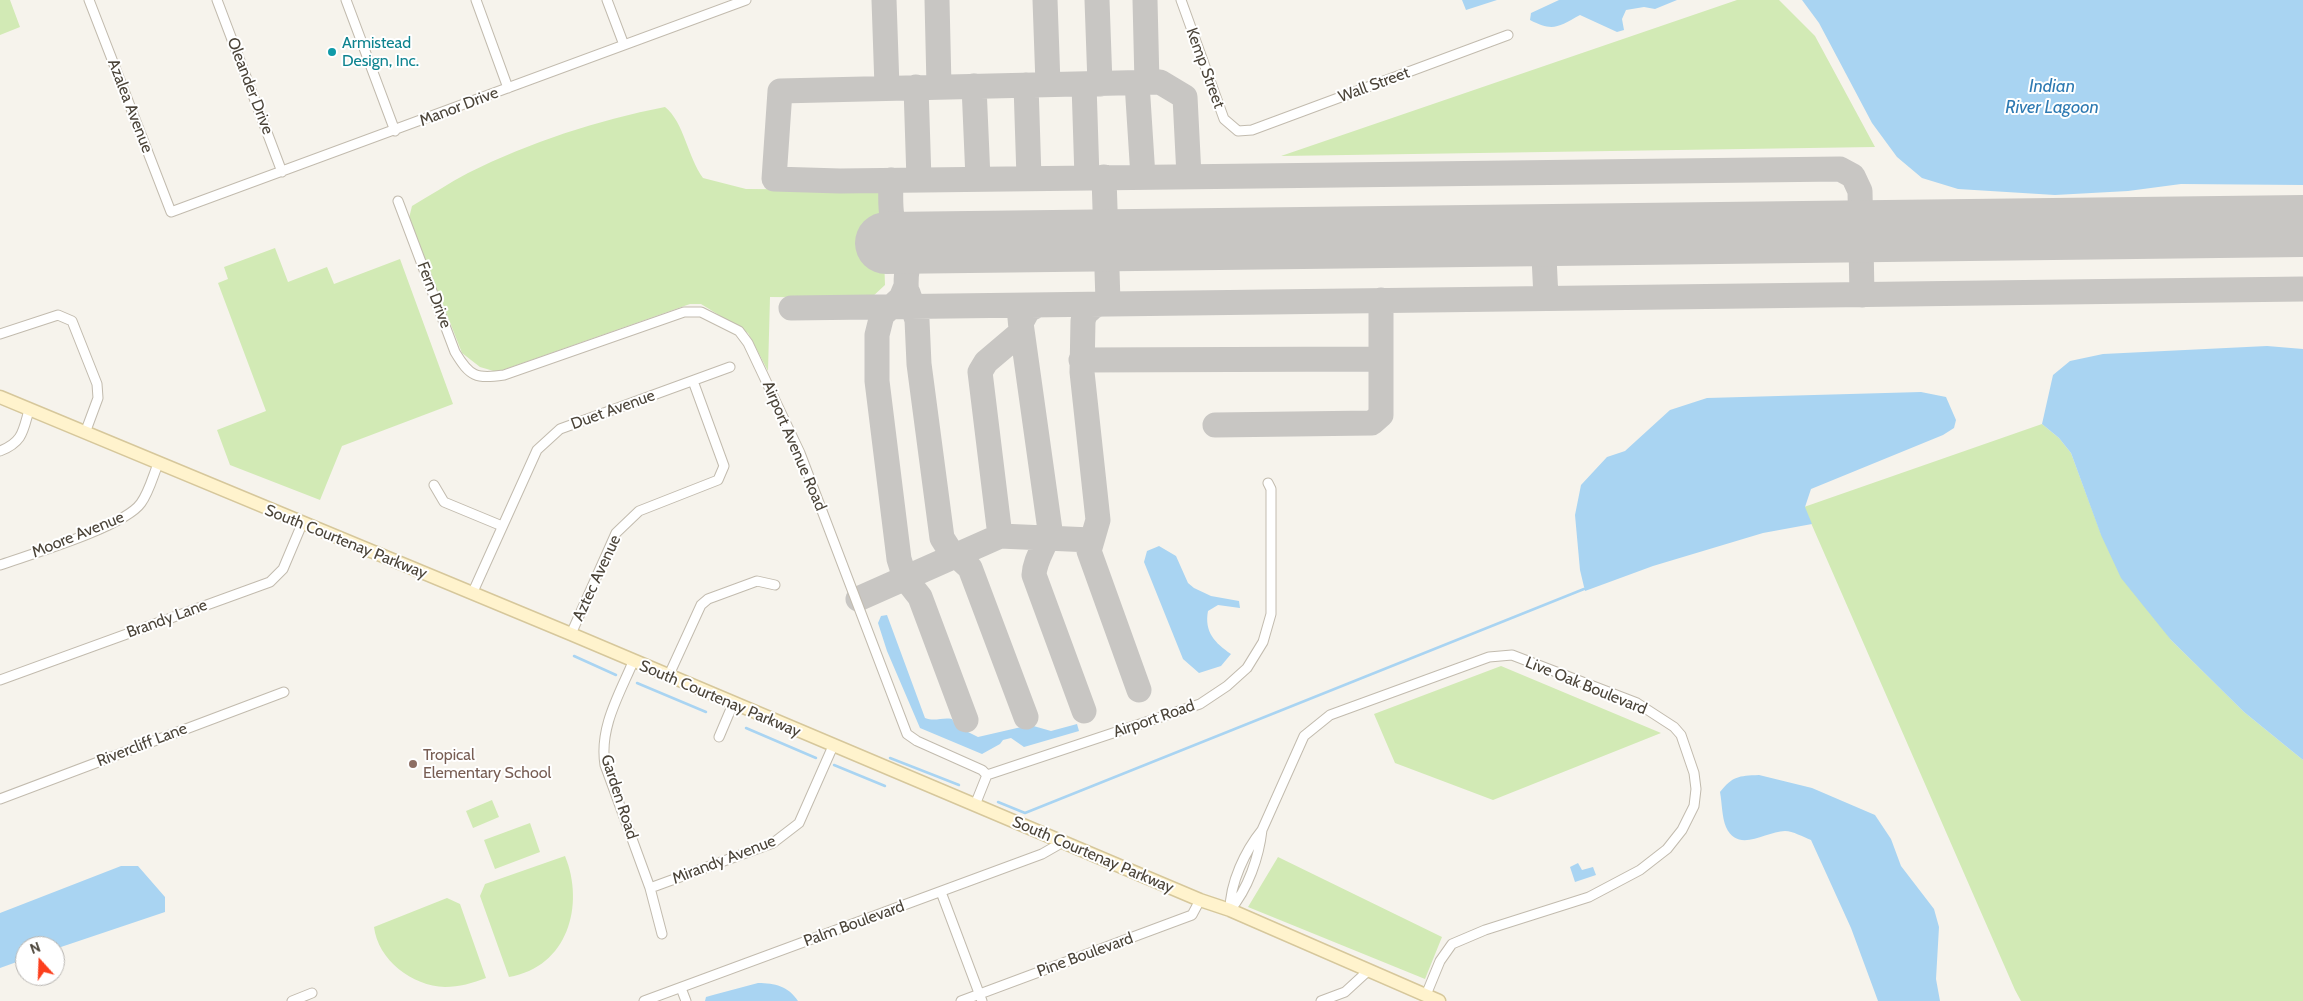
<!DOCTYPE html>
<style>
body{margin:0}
#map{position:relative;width:2303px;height:1001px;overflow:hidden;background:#f6f3ec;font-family:Cabin,sans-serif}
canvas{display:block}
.north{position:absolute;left:15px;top:936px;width:50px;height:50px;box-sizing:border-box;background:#fff;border:1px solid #b7b4b0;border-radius:50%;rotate:340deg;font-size:14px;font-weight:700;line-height:20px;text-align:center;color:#4b4439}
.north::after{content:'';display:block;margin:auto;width:18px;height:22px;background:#fc3f1d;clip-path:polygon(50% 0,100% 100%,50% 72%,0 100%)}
</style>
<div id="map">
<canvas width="2303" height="1001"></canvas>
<div class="north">N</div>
</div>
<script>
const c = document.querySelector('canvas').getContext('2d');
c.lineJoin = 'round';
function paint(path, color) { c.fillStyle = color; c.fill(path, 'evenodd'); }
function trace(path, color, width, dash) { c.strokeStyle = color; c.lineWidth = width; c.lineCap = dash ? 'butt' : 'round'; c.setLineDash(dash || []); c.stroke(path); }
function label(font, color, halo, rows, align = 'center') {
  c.font = font + ' Cabin,sans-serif'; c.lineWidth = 4; c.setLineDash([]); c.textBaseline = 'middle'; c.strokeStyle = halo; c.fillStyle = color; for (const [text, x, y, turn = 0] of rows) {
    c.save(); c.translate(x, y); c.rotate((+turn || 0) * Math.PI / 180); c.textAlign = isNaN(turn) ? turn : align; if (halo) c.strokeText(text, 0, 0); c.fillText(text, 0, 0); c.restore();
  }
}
paint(new Path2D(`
 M 0,0 L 10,0 L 20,27 L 0,35 Z
 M 1737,0 L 1779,0 L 1815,36 L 1875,147 L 1281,156 Z
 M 665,107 C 684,122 688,158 703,178 L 746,189 L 874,190 L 879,193 L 882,200 L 885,285 L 871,298 L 770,297 L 768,371 L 748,333 L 701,304 L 690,304 L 497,372 L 480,367 L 462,353 L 409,218 L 412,206 C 431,195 449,183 468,173 C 530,142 598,120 665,107 Z
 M 275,248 L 288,282 L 327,267 L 334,284 L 400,259 L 453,404 L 342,446 L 320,500 L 230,465 L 217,430 L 266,411 L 218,283 L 228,279 L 224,267 Z
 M 2042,424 L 2059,438 L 2071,453 L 2101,534 L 2171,640 L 2244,712 L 2303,760 L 2303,1001 L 2021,1001 L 2015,990 L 1804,507 Z
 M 1501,666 L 1661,733 L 1493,800 L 1395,763 L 1374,714 Z
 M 492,800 L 499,817 L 473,828 L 466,811 Z
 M 530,823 L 540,852 L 495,869 L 484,840 Z
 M 565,856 C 585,905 568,967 509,977 L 480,896 L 485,884 Z
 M 1278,857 L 1442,937 L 1425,979 L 1248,907 Z
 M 447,898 L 460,904 L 486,978 C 473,983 459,987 445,987 C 412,986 378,960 374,927 Z`), '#d2eab5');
paint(new Path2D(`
 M 1462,0 L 1497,0 L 1466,10 Z
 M 1559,0 L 1677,0 L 1655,9 L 1644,7 L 1626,10 L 1622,19 L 1624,30 L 1617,32 L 1580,15 C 1558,27 1553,32 1530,20 L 1531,13 Z
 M 1802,0 L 2303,0 L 2303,185 L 2181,184 L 2128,191 L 2055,195 L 1958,189 L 1922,178 L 1897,157 L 1872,123 L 1819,23 Z
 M 2267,346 L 2303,349 L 2303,760 L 2244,712 L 2171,640 L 2121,578 L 2101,535 L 2071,453 L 2059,438 L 2042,424 L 2053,375 L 2070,361 L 2103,354 Z
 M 1921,392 L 1946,397 L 1956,420 L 1954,428 L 1943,435 L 1811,489 L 1805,507 L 1812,524 L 1763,533 L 1653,566 L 1585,591 L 1580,570 L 1575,515 L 1581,485 L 1607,457 L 1625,451 L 1670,410 L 1707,398 Z
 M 1159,546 L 1176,556 L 1188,583 L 1194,588 L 1211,596 L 1239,601 L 1240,608 L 1218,605 L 1208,611 C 1204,632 1215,643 1231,654 L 1221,666 L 1199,673 L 1183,659 L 1144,562 L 1147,551 Z
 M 887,615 L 925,718 C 935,722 942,717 952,719 L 956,726 L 978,737 L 1030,725 L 1051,731 L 1077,724 L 1079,731 L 1024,747 L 1011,738 L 1003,740 L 1000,744 L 982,754 L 920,728 L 887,651 L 878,623 L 881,616 Z
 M 1759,775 L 1812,788 L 1875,815 L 1891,839 L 1901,866 L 1934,909 L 1939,927 L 1936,979 L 1940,1001 L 1878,1001 L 1851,928 L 1811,840 C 1803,837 1793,831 1785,831 C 1766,831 1738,854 1726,827 C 1722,818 1722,803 1720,792 C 1733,776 1738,776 1759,775 Z
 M 1578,863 L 1582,870 L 1593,867 L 1596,875 L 1575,882 L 1570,867 Z
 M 121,866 L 138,866 L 165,897 L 165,912 L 55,949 L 55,946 L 25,946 L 25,959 L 0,968 L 0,913 Z
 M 758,983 C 775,983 788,986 798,1001 L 705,1001 L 706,997 L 713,995 Z`), '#a9d4f2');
trace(new Path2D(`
 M 574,656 L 616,675
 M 637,683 L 706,712
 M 746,728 L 816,758
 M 890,758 L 959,785
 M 834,765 L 885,786
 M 998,802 L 1025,813 L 1584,589`), '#a9d4f2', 2.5);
trace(new Path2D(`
 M 884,0 L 887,87
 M 937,0 L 939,86
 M 1045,0 L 1048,84
 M 1097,0 L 1100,84
 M 1145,0 L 1147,83
 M 1137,83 L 1143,177
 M 1084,84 L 1087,178
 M 1026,85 L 1029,178
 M 974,86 L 978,179
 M 916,87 L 919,180
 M 1189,176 L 1185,97 L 1160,82 L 780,91 L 774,179 L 840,181 L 1840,169 L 1853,176 L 1860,191 L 1862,295
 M 1104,177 L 1108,302 L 1094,306 L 1085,314 L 1083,321 L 1082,372 L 1098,520 L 1089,551 L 1139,690
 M 891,180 C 891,198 887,228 906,239 C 911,242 920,242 925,243 C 904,256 905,279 907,301
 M 1543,236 L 1546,298
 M 906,286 L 901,298 L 882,315 L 877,335 L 877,381 L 899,559 L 905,578 L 920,597 L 966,720
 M 908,293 L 917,320 L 919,364 L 942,538 L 949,549 L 970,568 L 1026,717
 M 1038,305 L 1028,310 L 1021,323 L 1050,530 C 1046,546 1035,558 1034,575 L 1084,711
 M 791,308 L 2303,289
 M 1081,360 L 1381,359
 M 1215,425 L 1372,423 L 1381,415 L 1381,300
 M 1000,536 L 980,372 L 986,362 L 1019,334 L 1021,329 L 1020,318
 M 858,599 L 1000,536 L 1091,540`), '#c8c6c3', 25);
trace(new Path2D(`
 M 886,243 L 2303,226`), '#c8c6c3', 62);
const street = new Path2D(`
 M 89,0 L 171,212 L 746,0
 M 217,0 L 282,172
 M 346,0 L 395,131
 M 476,0 L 508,88
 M 607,0 L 624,45
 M 1181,0 L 1224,119 L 1238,131 L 1252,130 L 1508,35
 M 398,201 L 455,352 C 470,377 476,379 504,375 L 684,312 L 701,312 L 739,331 L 748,343 L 800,453 L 907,734 L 917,741 L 982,770 L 987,775
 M 0,334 L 58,315 L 72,321 L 97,384 L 98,398 L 85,433
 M 0,451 C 23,442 23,431 29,410
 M 434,485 L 444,502 L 502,526
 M 0,565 C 31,554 124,527 141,503 C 149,492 153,476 158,464
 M 472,594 L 537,450 L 560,429 L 730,367
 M 571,634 L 616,533 L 639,511 L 718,480 L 724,466 L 693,381
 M 633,662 C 619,695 599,728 605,765 L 650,888 L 662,934
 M 668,677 L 701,605 L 708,599 L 757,581 L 775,585
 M 0,680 L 270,582 L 283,569 L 302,524
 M 719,737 L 733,704
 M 0,799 L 284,692
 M 975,805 L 987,775 L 1200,704 L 1227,686 L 1247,668 L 1263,642 L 1271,614 L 1271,489 L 1268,483
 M 650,888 L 773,843 L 799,823 L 833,746
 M 941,892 L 982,1001
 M 1230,910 C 1230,883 1245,851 1262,830 L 1304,736 L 1330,715 L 1489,657 L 1512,655 L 1637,703 L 1674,727 L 1681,735 L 1694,773 L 1696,789 L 1694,806 L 1682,830 L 1667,849 L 1640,870 L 1589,897 L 1485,930 L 1452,944 L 1440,961 L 1426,995
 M 1230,910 C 1248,889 1259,857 1262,830
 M 681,988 L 686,1001
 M 292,1001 L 312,993
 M 644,1001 L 1042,854 L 1063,842
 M 961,1001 L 1192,915 L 1200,900
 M 1321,1001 L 1345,992 L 1369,970`);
const secondary = new Path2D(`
 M 0,397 L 571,634 L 1200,900 L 1230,910 L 1439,1001`);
trace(street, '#c2bbae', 11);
trace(secondary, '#d6c79b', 15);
trace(street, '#fff', 9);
trace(secondary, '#fff3cd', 12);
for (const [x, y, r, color] of [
 [332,52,5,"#0f9aa8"],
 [413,764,5,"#8d6e63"]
]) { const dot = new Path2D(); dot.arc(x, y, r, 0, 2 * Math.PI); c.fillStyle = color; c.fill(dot); trace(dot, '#fff', 2); }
label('16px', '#0d838f', '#fff', [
 ["Armistead",342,43],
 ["Design, Inc.",342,61]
], 'left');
label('16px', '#4b4439', '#fff', [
 ["Kemp Street",1205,68,70],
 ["Wall Street",1374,85,-20],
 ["Oleander Drive",250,86,69],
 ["Azalea Avenue",130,106,69],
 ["Manor Drive",459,107,-21],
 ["Fern Drive",434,295,69],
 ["Duet Avenue",613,410,-20],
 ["Airport Avenue Road",794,446,67],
 ["Moore Avenue",78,535,-22],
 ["South Courtenay Parkway",346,542,22],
 ["Aztec Avenue",597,578,-65],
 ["Brandy Lane",167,619,-20],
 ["Live Oak Boulevard",1586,686,22],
 ["South Courtenay Parkway",720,699,23],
 ["Airport Road",1154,719,-19],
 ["Rivercliff Lane",142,745,-21],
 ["Garden Road",619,797,72],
 ["South Courtenay Parkway",1093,855,23],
 ["Mirandy Avenue",724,860,-21],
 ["Palm Boulevard",854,924,-20],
 ["Pine Boulevard",1085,955,-20]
]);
label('16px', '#785e54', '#fff', [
 ["Tropical",423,755],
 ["Elementary School",423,773]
], 'left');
label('italic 18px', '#2e7ab2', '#fff', [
 ["Indian",2052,87],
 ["River Lagoon",2052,108]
]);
</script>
